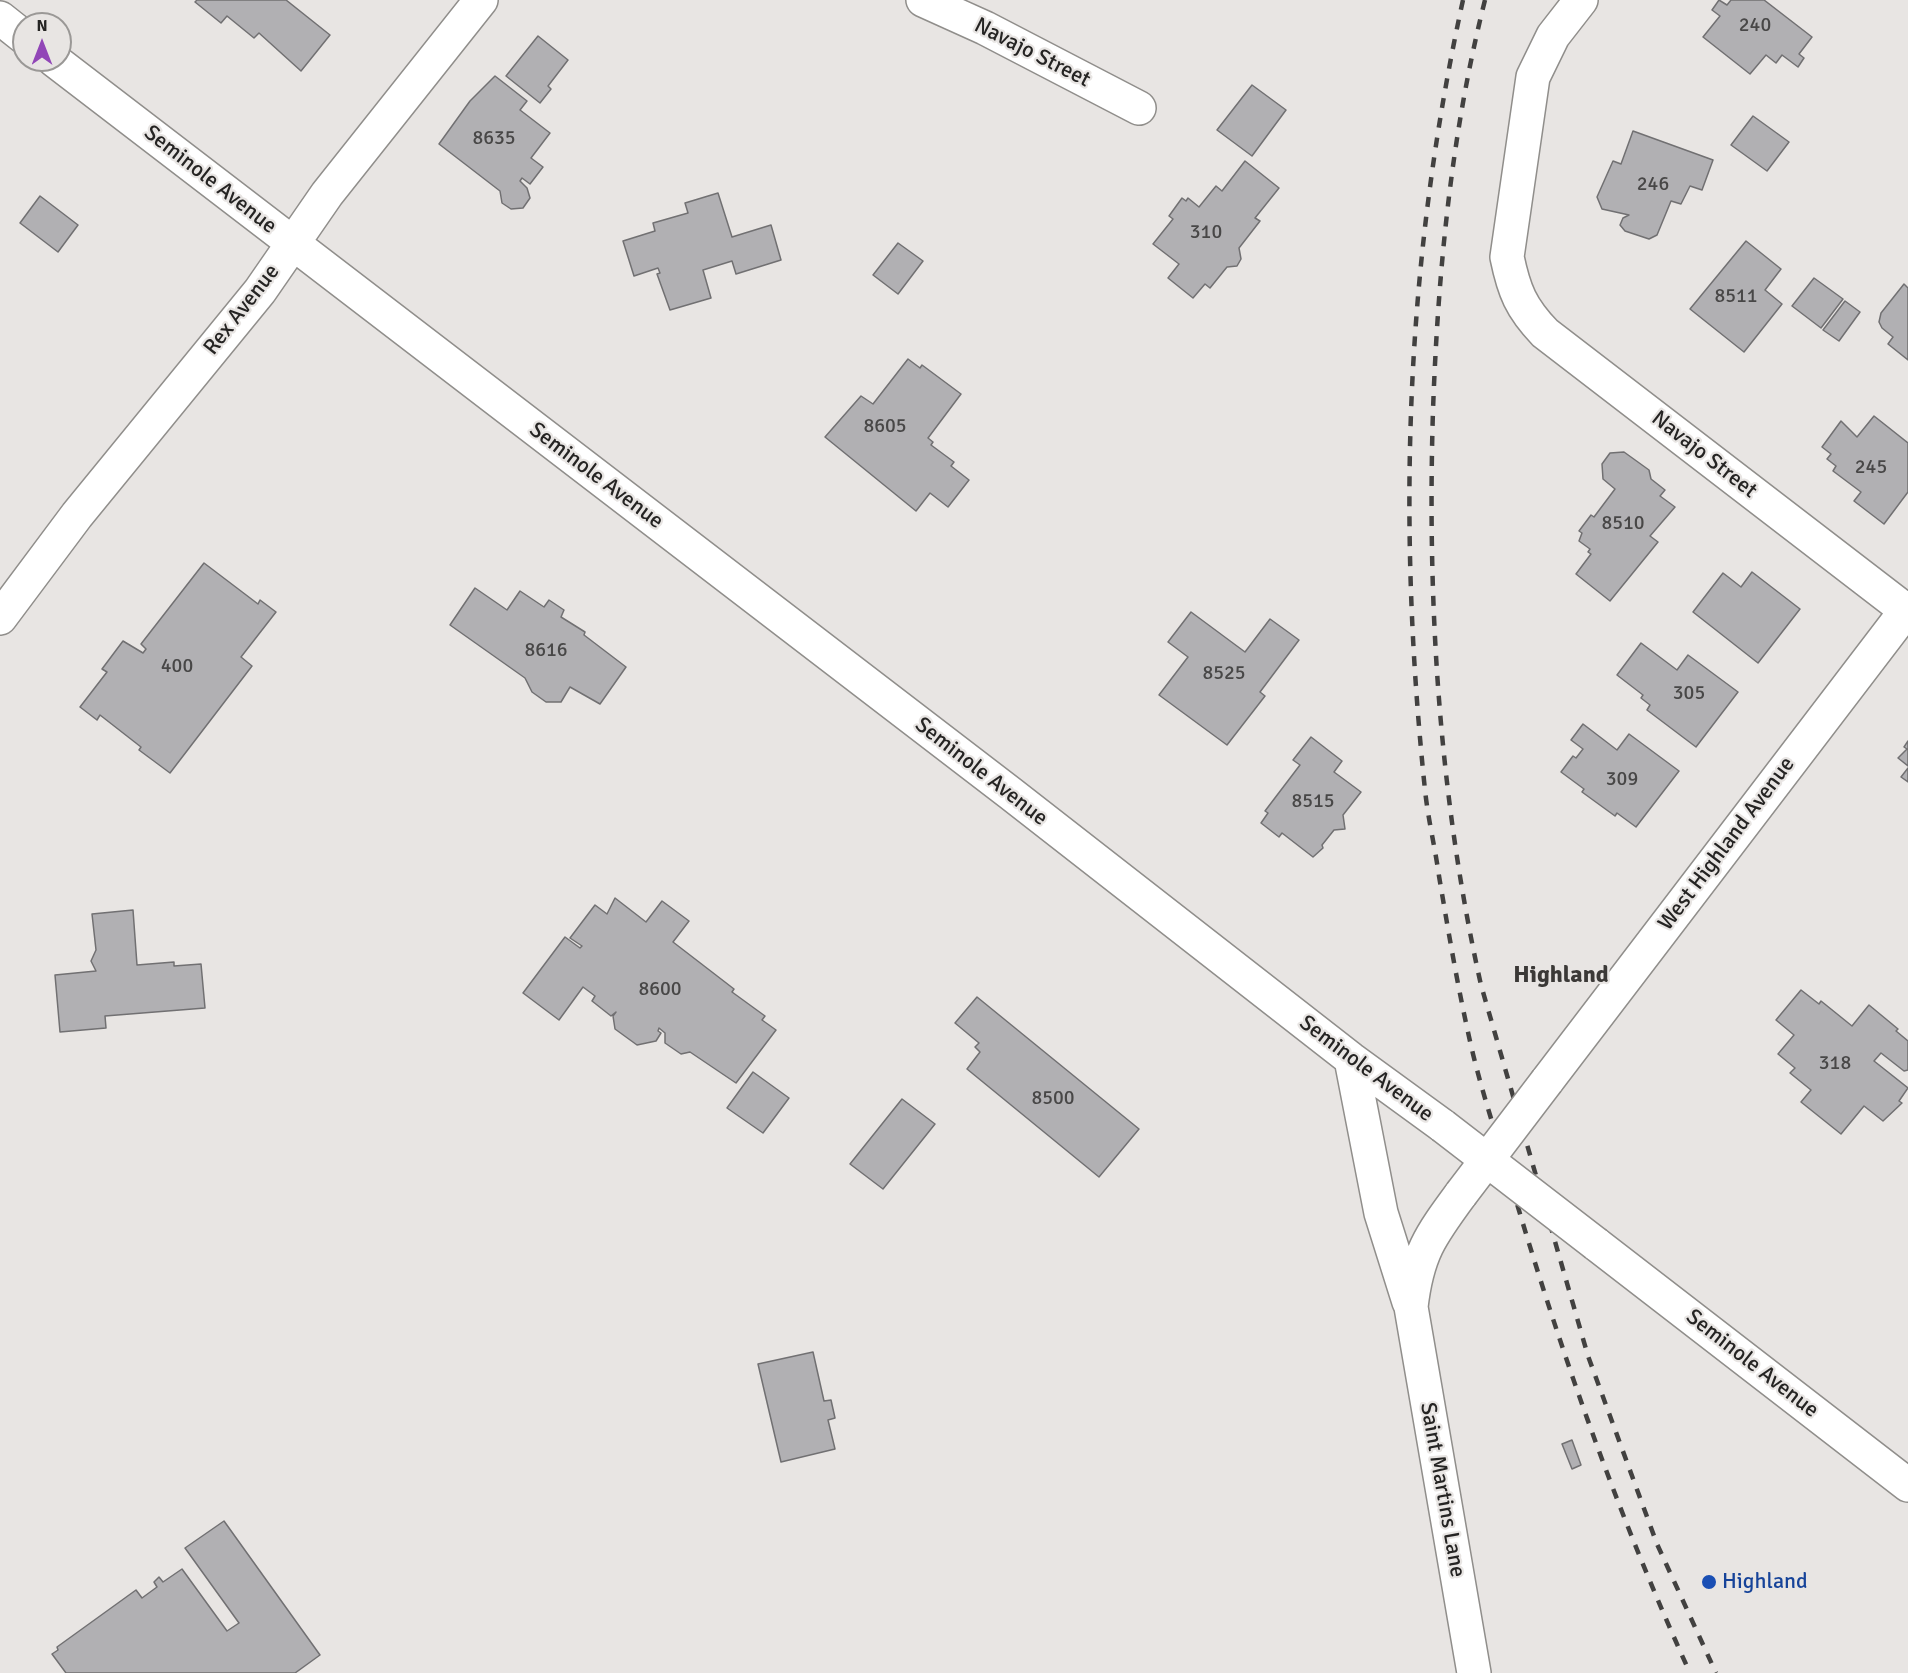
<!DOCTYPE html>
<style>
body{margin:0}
#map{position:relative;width:1908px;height:1673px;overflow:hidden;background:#e8e5e3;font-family:Signika,sans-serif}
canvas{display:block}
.north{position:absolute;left:12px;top:12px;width:60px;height:60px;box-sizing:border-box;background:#e8e5e3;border:2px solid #9a9896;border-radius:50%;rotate:0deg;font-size:16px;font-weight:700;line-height:24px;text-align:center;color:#252423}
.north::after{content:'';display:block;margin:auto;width:21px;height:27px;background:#9146b7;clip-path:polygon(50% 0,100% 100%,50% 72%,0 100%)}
</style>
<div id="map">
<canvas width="1908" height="1673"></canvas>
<div class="north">N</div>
</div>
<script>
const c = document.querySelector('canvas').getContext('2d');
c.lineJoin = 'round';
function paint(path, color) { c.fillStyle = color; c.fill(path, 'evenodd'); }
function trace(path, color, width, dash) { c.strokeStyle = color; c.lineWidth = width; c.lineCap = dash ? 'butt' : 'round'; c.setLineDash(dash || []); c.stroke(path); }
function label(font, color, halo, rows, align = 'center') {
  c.font = font + ' Signika,sans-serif'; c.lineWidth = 4.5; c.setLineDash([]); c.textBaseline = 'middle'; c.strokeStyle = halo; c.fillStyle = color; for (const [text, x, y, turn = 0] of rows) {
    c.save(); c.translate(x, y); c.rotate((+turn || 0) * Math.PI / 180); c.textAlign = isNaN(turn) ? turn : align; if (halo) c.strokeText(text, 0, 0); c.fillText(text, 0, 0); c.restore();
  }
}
const building = new Path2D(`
 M 197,0 L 286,0 L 330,35 L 301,71 L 259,33 L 254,38 L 227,16 L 221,23 L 195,2 Z
 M 1719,0 L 1727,5 L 1731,0 L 1764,0 L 1812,37 L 1799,54 L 1804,58 L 1798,67 L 1782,55 L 1776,63 L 1766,55 L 1750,74 L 1703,37 L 1720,16 L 1712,10 Z
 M 538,36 L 568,60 L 548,86 L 551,89 L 540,103 L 506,76 Z
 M 495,76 L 527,101 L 520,110 L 550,133 L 531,158 L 543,167 L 530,184 L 522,178 L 520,181 L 527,188 L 530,198 L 523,208 L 511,209 L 502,203 L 500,191 L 439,144 L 470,101 Z
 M 1252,85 L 1286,110 L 1252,156 L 1217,130 Z
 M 1753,116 L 1789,142 L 1767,171 L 1731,145 Z
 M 1633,131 L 1713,160 L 1702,190 L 1690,186 L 1681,204 L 1671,201 L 1657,235 L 1649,239 L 1625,231 L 1620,225 L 1623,218 L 1629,215 L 1602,209 L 1597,197 L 1613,161 L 1621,164 Z
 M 1245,161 L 1279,188 L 1255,218 L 1260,221 L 1239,248 L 1241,259 L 1237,266 L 1227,267 L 1210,288 L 1205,284 L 1193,298 L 1168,278 L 1179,264 L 1153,244 L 1173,219 L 1169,216 L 1182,198 L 1186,201 L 1188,198 L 1199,207 L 1216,186 L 1222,191 Z
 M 718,193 L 732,237 L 771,225 L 781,260 L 736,274 L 732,261 L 703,270 L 711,298 L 670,310 L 657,274 L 660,273 L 658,268 L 634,276 L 623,241 L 655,231 L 653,223 L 688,213 L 685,203 Z
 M 40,196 L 78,225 L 58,252 L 20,223 Z
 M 1746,241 L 1781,269 L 1765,290 L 1782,304 L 1744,352 L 1690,309 Z
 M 898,243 L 923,261 L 898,294 L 873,275 Z
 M 1814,278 L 1843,299 L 1821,328 L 1792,306 Z
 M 1904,284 L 1908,288 L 1908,360 L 1888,344 L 1893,337 L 1882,328 L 1879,322 L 1881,313 Z
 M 1845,301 L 1860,312 L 1839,341 L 1823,330 Z
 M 908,359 L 920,368 L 922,365 L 961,394 L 928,438 L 933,442 L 931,445 L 954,462 L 951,466 L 969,480 L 948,507 L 930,493 L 916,511 L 825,437 L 861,396 L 873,404 Z
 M 1874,416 L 1908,443 L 1908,492 L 1884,524 L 1854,501 L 1861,492 L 1833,471 L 1836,466 L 1827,459 L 1831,454 L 1822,447 L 1841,421 L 1857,437 Z
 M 1624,452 L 1649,470 L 1651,479 L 1665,490 L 1660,496 L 1675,507 L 1650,536 L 1658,542 L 1610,601 L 1576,574 L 1591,554 L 1588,552 L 1590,549 L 1579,541 L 1582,533 L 1579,531 L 1591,515 L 1594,517 L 1615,489 L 1603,479 L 1602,464 L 1610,453 Z
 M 204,563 L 258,604 L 260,600 L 276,612 L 241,657 L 252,666 L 170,773 L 139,750 L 141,747 L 100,715 L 97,720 L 80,707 L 107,672 L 102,669 L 123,641 L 143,653 L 146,649 L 141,644 Z
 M 1752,572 L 1800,609 L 1758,663 L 1693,612 L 1723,573 L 1741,587 Z
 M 475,588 L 507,610 L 520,591 L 544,607 L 549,600 L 564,610 L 561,617 L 585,632 L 584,635 L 626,667 L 600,704 L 570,687 L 561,702 L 546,702 L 532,692 L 525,678 L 450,625 Z
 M 1191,612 L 1245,652 L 1270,619 L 1299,640 L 1260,692 L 1265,696 L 1227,745 L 1159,695 L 1188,657 L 1168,642 Z
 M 1641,643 L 1677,670 L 1688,655 L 1738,692 L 1696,747 L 1647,710 L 1650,705 L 1641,698 L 1643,695 L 1617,675 Z
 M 1583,724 L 1617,750 L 1629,734 L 1679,771 L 1636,827 L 1617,813 L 1615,816 L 1582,792 L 1584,789 L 1561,772 L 1573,756 L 1576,758 L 1583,749 L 1571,740 Z
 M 1311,737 L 1342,761 L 1334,772 L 1361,792 L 1343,815 L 1345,829 L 1334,830 L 1322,845 L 1323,848 L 1313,857 L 1282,833 L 1279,837 L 1261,823 L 1268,813 L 1265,811 L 1300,765 L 1293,760 Z
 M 1908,741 L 1908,766 L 1898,758 L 1907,749 L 1904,747 Z
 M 1908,768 L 1908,782 L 1901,777 Z
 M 615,898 L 646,922 L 662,901 L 689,921 L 673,942 L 734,989 L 732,992 L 765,1016 L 762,1020 L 776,1030 L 736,1083 L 690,1052 L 681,1054 L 665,1043 L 665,1033 L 659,1028 L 658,1031 L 661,1033 L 656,1041 L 637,1045 L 615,1029 L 613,1016 L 616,1012 L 611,1016 L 592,1001 L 595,996 L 583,987 L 559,1020 L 523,993 L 565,937 L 580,948 L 582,946 L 570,938 L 595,905 L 607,914 Z
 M 133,910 L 137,965 L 174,962 L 174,966 L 201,964 L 205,1008 L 105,1016 L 106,1028 L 60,1032 L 55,975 L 96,971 L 91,961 L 96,950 L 92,914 Z
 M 1801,990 L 1819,1004 L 1821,1001 L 1852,1026 L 1869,1005 L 1898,1029 L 1896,1031 L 1908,1041 L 1908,1070 L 1904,1071 L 1881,1053 L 1874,1061 L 1908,1088 L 1899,1101 L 1902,1103 L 1883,1121 L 1864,1106 L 1841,1134 L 1801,1102 L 1811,1090 L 1790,1073 L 1795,1068 L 1778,1054 L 1794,1035 L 1776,1020 Z
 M 977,997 L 1139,1129 L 1099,1177 L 967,1069 L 980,1052 L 975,1047 L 979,1043 L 955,1023 Z
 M 753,1072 L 789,1098 L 763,1133 L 727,1108 Z
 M 902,1099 L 935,1124 L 883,1189 L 850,1164 Z
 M 813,1352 L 824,1401 L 831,1400 L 835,1418 L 828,1420 L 835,1449 L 781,1462 L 758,1364 Z
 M 1572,1440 L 1581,1465 L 1572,1469 L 1562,1444 Z
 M 224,1521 L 320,1655 L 295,1673 L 66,1673 L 52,1654 L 58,1650 L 57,1647 L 136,1590 L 142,1598 L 157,1587 L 154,1582 L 159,1577 L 163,1582 L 182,1569 L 227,1631 L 239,1623 L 185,1548 Z`);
paint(building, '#b1b0b3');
trace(building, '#717072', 1.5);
const street = new Path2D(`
 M 923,0 L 985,28 L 1139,108
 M 1581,0 L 1553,36 L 1533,77 L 1507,257 C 1514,291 1521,308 1545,333 L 1908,612
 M 0,18 L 24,37
 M 54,60 L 1010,793 L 1351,1059 L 1443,1126
 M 0,618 L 77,515 L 260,291 L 327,194 L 481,0
 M 1351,1059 L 1381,1213 L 1409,1302
 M 1547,1081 L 1908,608
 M 1461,1194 C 1430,1236 1417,1254 1411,1307 L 1474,1673
 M 1596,1244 L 1908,1485`);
trace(street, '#908e8b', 36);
trace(street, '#fff', 33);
trace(new Path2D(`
 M 1463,0 C 1405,264 1397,523 1425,790 C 1428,819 1435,847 1439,876 C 1449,935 1459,995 1473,1054 C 1484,1099 1499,1143 1512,1187 C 1561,1353 1618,1515 1690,1673
 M 1485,0 C 1451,134 1438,273 1433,410 C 1427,602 1439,798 1481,985 L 1588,1356 L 1657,1544 L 1716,1673`), '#424140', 4.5, [10, 10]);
const streetBridge = new Path2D(`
 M 1443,1126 L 1596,1244
 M 1461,1194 L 1547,1081`);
trace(streetBridge, '#908e8b', 36, []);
trace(streetBridge, '#fff', 33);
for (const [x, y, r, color] of [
 [1709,1582,8,"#1a4fb4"]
]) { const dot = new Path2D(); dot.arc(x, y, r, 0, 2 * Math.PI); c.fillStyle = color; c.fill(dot); trace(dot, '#e8e5e3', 2); }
label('20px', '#484747', null, [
 ["240",1755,26],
 ["8635",494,139],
 ["246",1653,185],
 ["310",1206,233],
 ["8511",1736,297],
 ["8605",885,427],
 ["245",1871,468],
 ["8510",1623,524],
 ["8616",546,651],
 ["400",177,667],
 ["8525",1224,674],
 ["305",1689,694],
 ["309",1622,780],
 ["8515",1313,802],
 ["8600",660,990],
 ["318",1835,1064],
 ["8500",1053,1099]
]);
label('22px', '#252423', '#e8e5e3', [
 ["Navajo Street",1032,53,27],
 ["Seminole Avenue",210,180,38],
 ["Rex Avenue",242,310,-52],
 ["Navajo Street",1704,455,38],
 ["Seminole Avenue",596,476,37],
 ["Seminole Avenue",981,772,38],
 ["West Highland Avenue",1727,844,-53],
 ["Seminole Avenue",1366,1069,37],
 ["Seminole Avenue",1752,1364,38],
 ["Saint Martins Lane",1442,1490,80]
]);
label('22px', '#164399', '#e8e5e3', [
 ["Highland",1722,1582]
], 'left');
label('bold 24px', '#3b3937', '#e8e5e3', [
 ["Highland",1561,976]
]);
</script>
